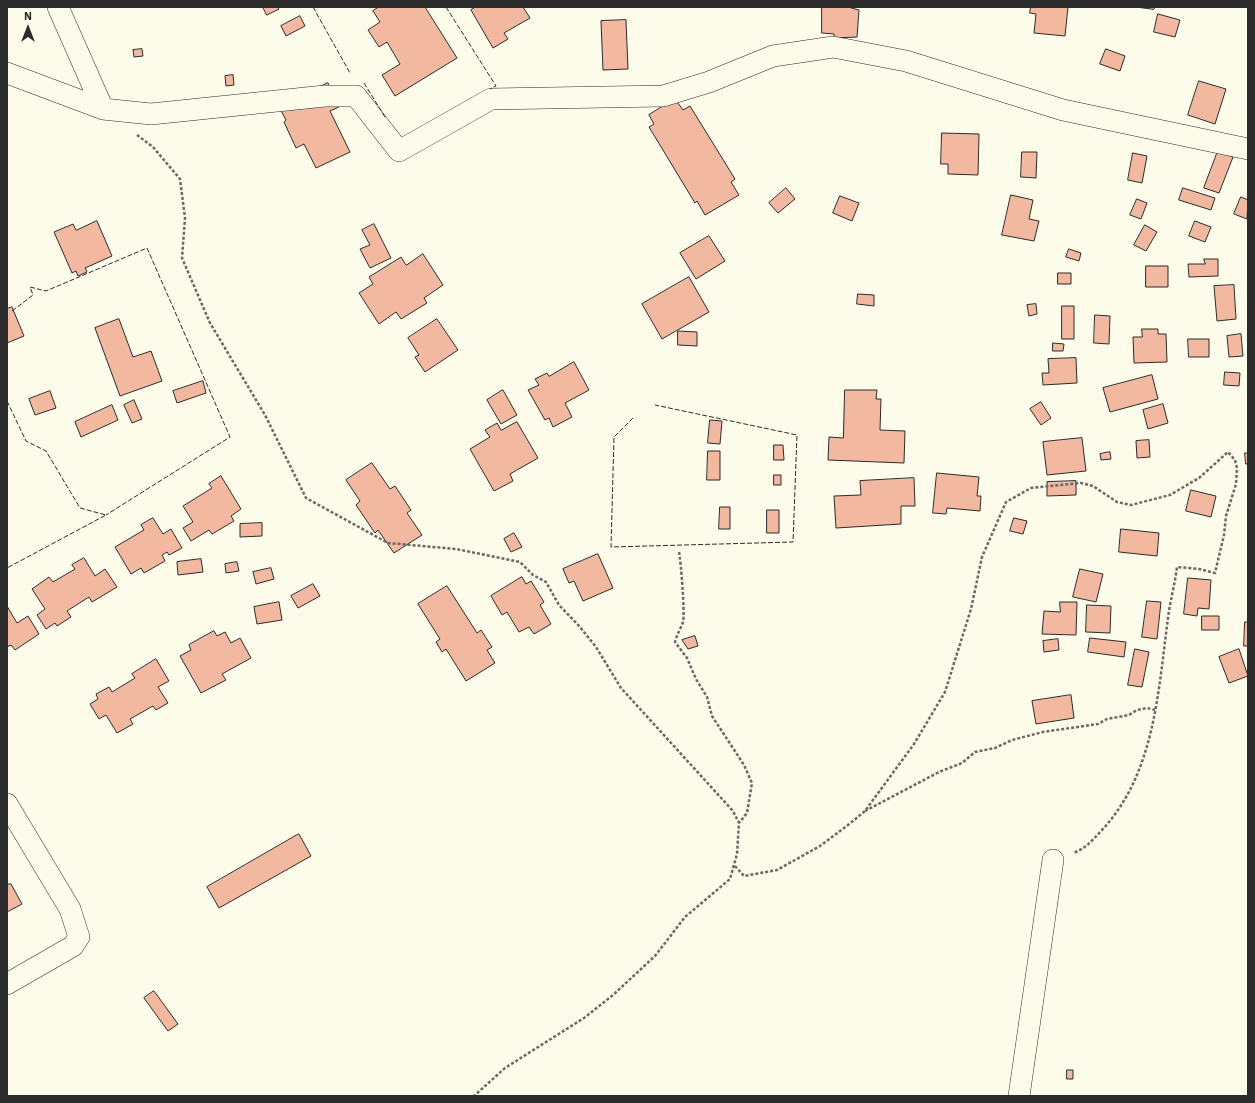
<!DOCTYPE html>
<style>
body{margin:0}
#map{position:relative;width:1255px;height:1103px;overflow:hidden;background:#fdfbea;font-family:"IBM Plex Sans",sans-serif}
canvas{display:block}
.frame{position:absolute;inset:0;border:8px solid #2b2b2b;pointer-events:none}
.north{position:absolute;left:8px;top:8px;width:40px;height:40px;-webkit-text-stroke:3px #fdfbea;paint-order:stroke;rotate:0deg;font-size:11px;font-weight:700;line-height:16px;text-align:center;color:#2b2b2b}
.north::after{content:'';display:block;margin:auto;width:14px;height:18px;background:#2b2b2b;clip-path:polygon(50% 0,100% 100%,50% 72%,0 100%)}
</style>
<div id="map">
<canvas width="1255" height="1103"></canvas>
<div class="frame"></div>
<div class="north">N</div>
</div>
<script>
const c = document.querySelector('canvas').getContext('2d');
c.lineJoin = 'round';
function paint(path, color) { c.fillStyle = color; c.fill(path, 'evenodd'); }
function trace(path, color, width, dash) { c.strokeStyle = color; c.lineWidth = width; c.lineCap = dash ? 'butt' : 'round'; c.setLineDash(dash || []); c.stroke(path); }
const building = new Path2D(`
 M 263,7 L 277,7 L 279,9 L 267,15 Z
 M 379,7 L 425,7 L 457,58 L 395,96 L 382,75 L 400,64 L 387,42 L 379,47 L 368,30 L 380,22 L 373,11 Z
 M 476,7 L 523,7 L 530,18 L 504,33 L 508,39 L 493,48 L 471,10 Z
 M 822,7 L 848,7 L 859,10 L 857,37 L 834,38 L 834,34 L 822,33 Z
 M 1031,7 L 1068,7 L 1065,36 L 1034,33 L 1036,14 L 1030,13 Z
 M 1136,7 L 1155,7 L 1154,9 Z
 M 1158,14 L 1180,20 L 1175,37 L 1154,32 Z
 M 300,16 L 305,26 L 286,36 L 281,26 Z
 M 626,20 L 628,69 L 603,70 L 601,21 Z
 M 142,49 L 143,56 L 134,57 L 133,50 Z
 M 1106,49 L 1125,56 L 1120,71 L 1100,64 Z
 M 233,75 L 234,85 L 226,86 L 225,76 Z
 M 1199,81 L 1226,89 L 1215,124 L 1188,115 Z
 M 328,83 L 339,107 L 330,111 L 350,152 L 316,168 L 304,144 L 296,148 L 284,122 L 286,120 L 279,107 Z
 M 675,99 L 683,110 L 690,106 L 735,179 L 731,182 L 739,195 L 705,215 L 697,201 L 695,203 L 649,127 L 654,124 L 649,115 Z
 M 942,133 L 979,134 L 978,175 L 948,174 L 948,164 L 941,164 Z
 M 1218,151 L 1233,157 L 1219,193 L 1204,188 Z
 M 1022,152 L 1037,152 L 1036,178 L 1021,177 Z
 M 1133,153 L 1147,156 L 1142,183 L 1128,180 Z
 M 786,188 L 795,199 L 778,213 L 769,203 Z
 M 1183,188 L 1215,198 L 1211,210 L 1179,200 Z
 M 1011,195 L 1033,200 L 1029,219 L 1039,221 L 1034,241 L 1002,235 Z
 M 840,196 L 859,203 L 852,221 L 833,213 Z
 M 1241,197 L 1248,200 L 1247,219 L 1234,214 Z
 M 1137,199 L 1147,203 L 1141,219 L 1130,215 Z
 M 97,221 L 112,256 L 85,268 L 87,272 L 78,276 L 76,271 L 72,273 L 54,232 L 73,224 L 76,230 Z
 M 1195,221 L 1211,227 L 1205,242 L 1189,236 Z
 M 374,224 L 391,258 L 370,268 L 360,249 L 370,245 L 362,230 Z
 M 1145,225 L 1157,232 L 1146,251 L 1134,245 Z
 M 709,236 L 725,261 L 696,279 L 680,253 Z
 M 1069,249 L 1081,253 L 1079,261 L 1066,257 Z
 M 423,254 L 443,285 L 424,298 L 427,303 L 401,319 L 396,312 L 379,324 L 359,293 L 373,284 L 369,277 L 401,257 L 406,265 Z
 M 1204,259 L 1218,259 L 1218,276 L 1189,277 L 1188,264 L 1205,264 Z
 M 1146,266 L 1168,266 L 1168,287 L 1146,287 Z
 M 1058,273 L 1071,273 L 1071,284 L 1058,284 Z
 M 689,277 L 709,312 L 662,339 L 642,304 Z
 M 1234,285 L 1236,319 L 1217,321 L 1214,286 Z
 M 858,294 L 874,295 L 874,306 L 857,304 Z
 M 1036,304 L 1037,314 L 1029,316 L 1027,305 Z
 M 1062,306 L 1074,306 L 1074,339 L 1062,339 Z
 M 12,307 L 24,336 L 7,343 L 7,309 Z
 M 1095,315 L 1110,316 L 1109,344 L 1094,343 Z
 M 119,319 L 133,357 L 151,351 L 162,381 L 120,396 L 95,328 Z
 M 437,319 L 458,350 L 425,372 L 415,357 L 419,355 L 408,338 Z
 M 1142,329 L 1158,329 L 1158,334 L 1166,334 L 1167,362 L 1134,363 L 1133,337 L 1142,337 Z
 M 678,331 L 697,332 L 697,346 L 678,345 Z
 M 1241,334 L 1243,356 L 1229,357 L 1227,336 Z
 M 1188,339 L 1209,339 L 1209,357 L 1189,357 Z
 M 1053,343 L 1064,344 L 1063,351 L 1053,351 Z
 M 1076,358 L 1077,383 L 1043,385 L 1042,373 L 1049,373 L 1048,359 Z
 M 574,362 L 589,390 L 565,403 L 572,417 L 553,427 L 549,418 L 545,420 L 528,390 L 539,385 L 535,379 L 547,373 L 549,376 Z
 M 1225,372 L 1240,373 L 1239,386 L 1224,385 Z
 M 1152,375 L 1158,399 L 1110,412 L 1103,388 Z
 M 203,381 L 206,393 L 177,403 L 173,391 Z
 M 503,390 L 517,415 L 501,424 L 487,400 Z
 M 845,390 L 877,390 L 876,399 L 881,399 L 880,430 L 905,431 L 904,463 L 828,460 L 829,437 L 843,438 Z
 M 50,391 L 56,408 L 35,415 L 29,399 Z
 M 134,400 L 142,419 L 132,423 L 124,405 Z
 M 1041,402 L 1051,418 L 1041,425 L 1030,409 Z
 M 1163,404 L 1168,423 L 1148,429 L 1143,410 Z
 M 112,405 L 118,420 L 81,437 L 75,422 Z
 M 710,420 L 722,421 L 720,444 L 708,443 Z
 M 517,422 L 538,458 L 510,474 L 513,481 L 494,491 L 470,449 L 490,437 L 485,430 L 497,423 L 501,430 Z
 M 1082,438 L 1086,471 L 1047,475 L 1043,442 Z
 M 1149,440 L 1150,457 L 1137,458 L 1136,441 Z
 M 774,445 L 783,445 L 784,460 L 774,460 Z
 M 708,451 L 720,451 L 720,480 L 707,480 Z
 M 1110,452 L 1111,459 L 1101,460 L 1100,454 Z
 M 1245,453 L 1248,453 L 1248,464 L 1246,464 Z
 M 372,463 L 390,489 L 395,486 L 411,510 L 407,513 L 422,535 L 394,553 L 378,530 L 375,533 L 356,505 L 360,501 L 346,480 Z
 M 937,473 L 979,477 L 977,496 L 981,496 L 980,511 L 947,508 L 946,514 L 933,513 Z
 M 774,475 L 781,475 L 781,485 L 774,485 Z
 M 221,476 L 241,509 L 231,516 L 234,521 L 212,534 L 209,530 L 191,541 L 183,528 L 193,522 L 183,506 L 212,488 L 209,484 Z
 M 914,478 L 915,506 L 901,506 L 901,524 L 836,528 L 834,496 L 861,495 L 860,481 Z
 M 1076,481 L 1076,495 L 1047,496 L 1047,482 Z
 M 1191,490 L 1216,496 L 1211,517 L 1186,511 Z
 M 720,507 L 730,507 L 730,529 L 719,529 Z
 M 767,510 L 779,510 L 779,533 L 767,533 Z
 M 153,518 L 163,534 L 171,529 L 182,548 L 169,555 L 167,552 L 162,555 L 165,561 L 144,573 L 141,568 L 131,574 L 115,547 L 144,530 L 141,525 Z
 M 1014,518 L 1027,521 L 1023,534 L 1010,531 Z
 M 262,523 L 262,536 L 240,537 L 240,524 Z
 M 1121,529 L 1159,533 L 1157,556 L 1119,552 Z
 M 514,533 L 522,547 L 511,552 L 504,539 Z
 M 598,554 L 613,588 L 583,601 L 574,581 L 569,583 L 563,569 Z
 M 84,558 L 95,576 L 105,569 L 117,587 L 92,602 L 89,597 L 67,611 L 71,617 L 57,626 L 55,623 L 46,629 L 37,615 L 45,609 L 32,589 L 49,577 L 53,582 L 75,569 L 72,565 Z
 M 201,559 L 203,572 L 178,575 L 177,562 Z
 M 237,562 L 239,571 L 226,573 L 225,564 Z
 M 271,568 L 274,579 L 256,584 L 253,572 Z
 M 1080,569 L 1103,574 L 1096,602 L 1073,597 Z
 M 522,577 L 526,584 L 531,581 L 544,602 L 540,605 L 551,624 L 534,634 L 529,627 L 519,632 L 507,612 L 502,615 L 491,596 Z
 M 1188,578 L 1211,580 L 1209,609 L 1198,608 L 1197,616 L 1184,614 Z
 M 313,584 L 320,596 L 298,608 L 291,596 Z
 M 447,586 L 477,633 L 481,630 L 492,647 L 487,650 L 495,663 L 466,681 L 446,649 L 442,652 L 436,642 L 440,639 L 418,604 Z
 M 1147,601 L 1161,602 L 1157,639 L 1142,637 Z
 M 279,602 L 282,620 L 257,624 L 254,607 Z
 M 1060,602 L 1077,602 L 1076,635 L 1042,634 L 1044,611 L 1060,612 Z
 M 1087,605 L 1111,606 L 1110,633 L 1086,632 Z
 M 7,606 L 17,623 L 28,616 L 39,634 L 15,650 L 11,645 L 7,647 Z
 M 1202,616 L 1219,616 L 1219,630 L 1202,630 Z
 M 1245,622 L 1248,622 L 1248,646 L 1244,646 Z
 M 214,631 L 217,636 L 225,632 L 231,643 L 240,638 L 251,658 L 222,674 L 226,680 L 201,693 L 180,656 L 191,650 L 189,645 Z
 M 695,636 L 698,646 L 688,649 L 682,640 Z
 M 1090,638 L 1126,642 L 1124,657 L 1088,652 Z
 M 1058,639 L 1059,650 L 1044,652 L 1043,641 Z
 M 1135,649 L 1149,652 L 1142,687 L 1128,685 Z
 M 1239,649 L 1248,676 L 1229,683 L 1219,657 Z
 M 156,659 L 169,681 L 158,687 L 168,703 L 156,710 L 153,706 L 130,719 L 133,724 L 117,733 L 106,715 L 99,719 L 90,704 L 98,699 L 96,694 L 109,687 L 112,692 L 135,678 L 132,674 Z
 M 1071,695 L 1074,718 L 1036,724 L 1032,701 Z
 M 299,834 L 311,856 L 219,908 L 207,887 Z
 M 7,884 L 11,884 L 22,904 L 7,912 Z
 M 154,991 L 178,1024 L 168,1031 L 144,998 Z
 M 1067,1070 L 1073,1070 L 1073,1079 L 1067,1079 Z`);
paint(building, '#f2b8a0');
trace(building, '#2b2b2b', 1);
const minor = new Path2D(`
 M 58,7 L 103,109
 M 7,73 L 103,109 L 151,114 L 325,96 L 356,96 L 399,151 L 491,99 L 663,96 L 709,82 L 773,56 L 833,47 L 906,61 L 1063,110 L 1248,149
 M 7,804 L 70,909 L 79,937 L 73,946 L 7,984
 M 1019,1096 L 1053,860`);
trace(minor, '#2b2b2b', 22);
trace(new Path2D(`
 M 137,135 L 153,147 L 180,179 L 185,218 L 182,258 L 210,323 L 265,415 L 306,498 L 388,543 L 456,549 L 520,562 L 533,575 L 546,582 L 559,605 L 580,627 L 596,647 L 621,688 L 733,811 L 739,823 L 737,854 L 730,879 L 685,917 L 655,956 L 613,995 L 584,1018 L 505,1068 L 474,1096
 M 679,552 C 681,563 685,612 683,622 C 681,628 677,634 675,642 L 687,658 L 696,679 L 707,697 L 712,716 L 744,765 L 752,783 L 747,813 L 739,823
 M 865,811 L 939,772 L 962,763 L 975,752 L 995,748 L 1012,740 L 1043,732 L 1098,724 L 1107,719 L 1129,715 L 1137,710 L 1147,708 L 1155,710
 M 735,866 L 744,876 L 777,870 L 820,846 L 848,825 L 865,811 L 914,744 L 945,692 L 971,609 L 982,557 L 1006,502 L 1031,488 L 1081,483 L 1093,486 L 1117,502 L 1131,505 L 1170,495 L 1199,478 L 1228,452 L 1235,460 L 1237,468 L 1236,484 L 1226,516 L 1224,535 L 1215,573 L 1199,569 L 1177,567 C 1175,584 1170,601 1168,618 C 1158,692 1155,774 1101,831 C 1092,841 1085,849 1073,853`), '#6a6964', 2.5, [3, 2]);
trace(minor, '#fdfbea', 21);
trace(new Path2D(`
 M 313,7 L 350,73
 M 446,7 L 496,86 L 490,89
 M 364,83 L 385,117
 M 12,311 L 33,295 L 30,287 L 46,291 L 147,248 L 230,437 L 106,515
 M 7,401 L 26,441 L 46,451 L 80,508 L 106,515 L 7,568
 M 633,418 L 614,437 L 611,547 L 793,542 L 797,435 L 655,405`), '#2b2b2b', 1, [5, 2]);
</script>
